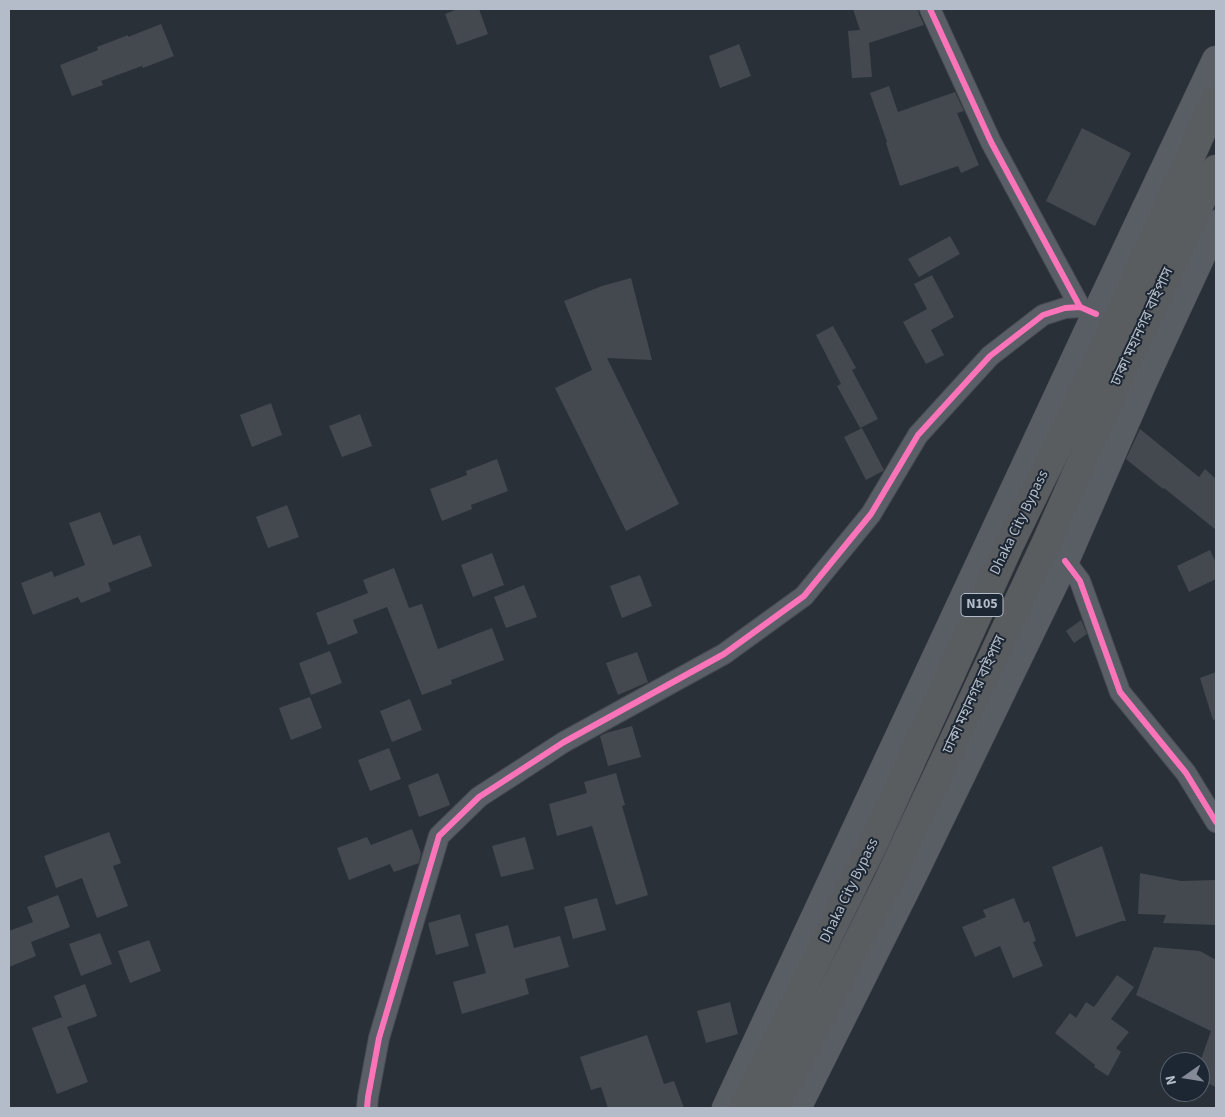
<!DOCTYPE html>
<meta charset="utf-8">
<style>
body{margin:0}
#map{position:relative;width:1225px;height:1117px;overflow:hidden;background:#2a3038;font-family:"Source Sans 3",sans-serif}
canvas{display:block}
.frame{position:absolute;inset:0;border:10px solid #b4bcc9;pointer-events:none}
.north{position:absolute;left:1160px;top:1052px;width:50px;height:50px;box-sizing:border-box;background:#1d2633;border:1px solid #59626f;border-radius:50%;rotate:257deg;font-size:14px;font-weight:700;line-height:20px;text-align:center;color:#b4bcc9}
.north::after{content:'';display:block;margin:auto;width:18px;height:22px;background:#848b96;clip-path:polygon(50% 0,100% 100%,50% 72%,0 100%)}
</style>
<div id="map">
<canvas width="1225" height="1117"></canvas>
<div class="frame"></div>
<div class="north">N</div>
</div>
<script>
const c = document.querySelector('canvas').getContext('2d');
c.lineJoin = 'round';
function paint(path, color) { c.fillStyle = color; c.fill(path, 'evenodd'); }
function trace(path, color, width, dash) { c.strokeStyle = color; c.lineWidth = width; c.lineCap = dash ? 'butt' : 'round'; c.setLineDash(dash || []); c.stroke(path); }
function label(font, color, halo, rows, align = 'center') {
  c.font = font + ' "Source Sans 3","Noto Sans Bengali",sans-serif'; c.lineWidth = 4; c.setLineDash([]); c.textBaseline = 'middle'; c.strokeStyle = halo; c.fillStyle = color; for (const [text, x, y, turn = 0] of rows) {
    c.save(); c.translate(x, y); c.rotate((+turn || 0) * Math.PI / 180); c.textAlign = isNaN(turn) ? turn : align; if (halo) c.strokeText(text, 0, 0); c.fillText(text, 0, 0); c.restore();
  }
}
paint(new Path2D(`
 M 458,9 L 479,9 L 488,34 L 457,45 L 445,14 Z
 M 853,9 L 918,9 L 919,14 L 924,25 L 869,43 L 872,77 L 852,78 L 848,31 L 860,30 Z
 M 161,24 L 174,56 L 143,68 L 142,66 L 101,81 L 103,85 L 72,96 L 60,65 L 98,50 L 97,47 L 128,35 L 128,37 Z
 M 739,44 L 751,76 L 720,88 L 709,56 Z
 M 889,86 L 898,112 L 955,92 L 964,111 L 957,113 L 979,165 L 961,173 L 958,166 L 900,186 L 886,143 L 887,142 L 870,93 Z
 M 1082,128 L 1131,153 L 1095,226 L 1046,201 Z
 M 950,236 L 960,254 L 919,277 L 908,259 Z
 M 932,275 L 954,317 L 931,330 L 944,355 L 926,364 L 903,322 L 927,309 L 914,284 Z
 M 631,278 L 652,360 L 607,358 L 679,504 L 626,531 L 555,388 L 592,370 L 564,301 L 602,286 Z
 M 833,326 L 856,368 L 852,370 L 878,419 L 860,428 L 837,386 L 841,384 L 816,335 Z
 M 271,403 L 282,435 L 252,447 L 240,415 Z
 M 360,414 L 372,446 L 342,457 L 329,426 Z
 M 862,428 L 884,470 L 883,471 L 866,480 L 844,437 Z
 M 1140,429 L 1199,477 L 1205,469 L 1216,479 L 1216,530 L 1164,488 L 1163,489 L 1126,459 Z
 M 497,459 L 508,491 L 471,505 L 472,509 L 442,521 L 430,489 L 467,475 L 466,471 Z
 M 287,505 L 299,537 L 268,548 L 256,517 Z
 M 100,512 L 113,545 L 140,535 L 152,566 L 108,583 L 111,591 L 81,603 L 78,597 L 33,615 L 21,583 L 52,571 L 54,577 L 85,565 L 69,523 Z
 M 1210,550 L 1216,563 L 1216,579 L 1189,592 L 1177,566 Z
 M 492,553 L 504,585 L 473,597 L 461,565 Z
 M 394,568 L 409,608 L 422,604 L 438,649 L 492,628 L 504,660 L 451,680 L 452,684 L 422,695 L 387,607 L 353,620 L 358,633 L 328,645 L 316,613 L 368,593 L 363,580 Z
 M 640,575 L 652,606 L 622,618 L 610,586 Z
 M 524,585 L 537,617 L 506,628 L 494,597 Z
 M 1081,620 L 1087,634 L 1074,643 L 1066,631 Z
 M 330,651 L 342,683 L 311,695 L 299,663 Z
 M 637,652 L 648,682 L 618,695 L 606,663 Z
 M 1216,672 L 1216,719 L 1213,720 L 1200,678 Z
 M 310,697 L 322,728 L 291,740 L 279,708 Z
 M 410,699 L 422,730 L 392,742 L 380,711 Z
 M 632,726 L 641,757 L 608,766 L 600,736 L 606,733 Z
 M 389,748 L 401,779 L 370,791 L 358,760 Z
 M 438,773 L 450,805 L 419,817 L 408,785 Z
 M 616,773 L 625,805 L 622,806 L 648,895 L 616,905 L 592,826 L 557,836 L 549,804 L 587,793 L 584,782 Z
 M 412,829 L 421,853 L 419,863 L 394,872 L 390,864 L 349,880 L 337,848 L 367,837 L 371,845 Z
 M 109,832 L 121,863 L 113,866 L 128,906 L 97,918 L 82,878 L 56,888 L 44,856 Z
 M 525,837 L 534,869 L 501,877 L 492,846 Z
 M 1102,846 L 1126,921 L 1122,921 L 1076,937 L 1052,867 Z
 M 1140,873 L 1181,881 L 1216,880 L 1216,925 L 1163,923 L 1166,915 L 1138,914 Z
 M 58,895 L 70,927 L 31,942 L 36,956 L 9,967 L 9,931 L 33,922 L 27,907 Z
 M 597,898 L 606,930 L 573,939 L 564,907 Z
 M 1014,898 L 1024,923 L 1029,921 L 1036,941 L 1033,942 L 1043,966 L 1013,978 L 1000,946 L 975,957 L 962,927 L 986,917 L 983,910 Z
 M 460,914 L 469,946 L 436,955 L 428,923 Z
 M 508,925 L 514,948 L 560,936 L 569,967 L 525,979 L 529,994 L 462,1014 L 453,982 L 486,973 L 475,934 Z
 M 100,933 L 112,964 L 81,976 L 69,944 Z
 M 149,940 L 161,971 L 130,983 L 118,951 Z
 M 1154,947 L 1200,951 L 1216,960 L 1216,1087 L 1200,1080 L 1200,1062 L 1211,1031 L 1136,995 Z
 M 1117,975 L 1134,987 L 1111,1019 L 1129,1032 L 1116,1048 L 1121,1052 L 1108,1076 L 1094,1067 L 1095,1065 L 1055,1033 L 1070,1013 L 1076,1018 L 1086,1002 L 1094,1007 Z
 M 85,984 L 97,1016 L 67,1027 L 88,1082 L 57,1094 L 32,1028 L 62,1017 L 54,996 Z
 M 730,1002 L 738,1034 L 706,1043 L 697,1011 Z
 M 647,1035 L 664,1084 L 674,1081 L 684,1108 L 608,1108 L 601,1087 L 591,1090 L 580,1057 Z`), '#444950');
const street = new Path2D(`
 M 930,9 L 991,142 L 1080,307
 M 1065,561 L 1080,581 L 1120,692 L 1186,773 L 1216,822
 M 367,1108 L 368,1097 L 379,1038 L 439,836 L 479,797 L 564,742 L 724,654 L 804,596 L 871,514 L 918,435 L 990,356 L 1043,315 L 1065,308 L 1080,307 L 1096,314`);
const secondary = new Path2D(`
 M 726,1108 L 1096,314 L 1216,60
 M 797,1108 L 913,875 L 1065,561 L 1143,382 L 1216,224`);
const highway = new Path2D(`
 M 744,1108 L 874,843 L 1011,542 L 1102,355 L 1216,100
 M 774,1108 L 888,881 L 1047,540 L 1119,377 L 1216,169`);
trace(street, '#484c53', 22);
trace(secondary, '#484c53', 29);
trace(highway, '#474c53', 29);
trace(street, '#5a5e66', 20);
trace(secondary, '#595d64', 28);
trace(highway, '#5a5d60', 28);
trace(new Path2D(`
 M 930,9 L 991,142 L 1080,307
 M 1065,561 L 1080,581 L 1120,692 L 1186,773 L 1216,822
 M 367,1108 L 368,1097 L 379,1038 L 439,836 L 479,797 L 564,742 L 724,654 L 804,596 L 871,514 L 918,435 L 990,356 L 1043,315 L 1065,308 L 1080,307 L 1096,314`), '#fb73b8', 6);
for (const [x, y, w] of [
 [982,605,42]
]) { const box = new Path2D(); box.roundRect(x - w / 2, y - 11.5, w, 23, 4); c.fillStyle = '#1d2633'; c.fill(box); trace(box, '#b4bcc9', 1); }
label('bold 14px', '#b4bcc9', null, [
 ["N105",982,605]
]);
label('15px', '#b4bcc9', '#1d2633', [
 ["ঢাকা মহানগর বাইপাস",1143,327,-65],
 ["Dhaka City Bypass",1020,523,-64],
 ["ঢাকা মহানগর বাইপাস",975,695,-65],
 ["Dhaka City Bypass",850,891,-64]
]);
</script>
